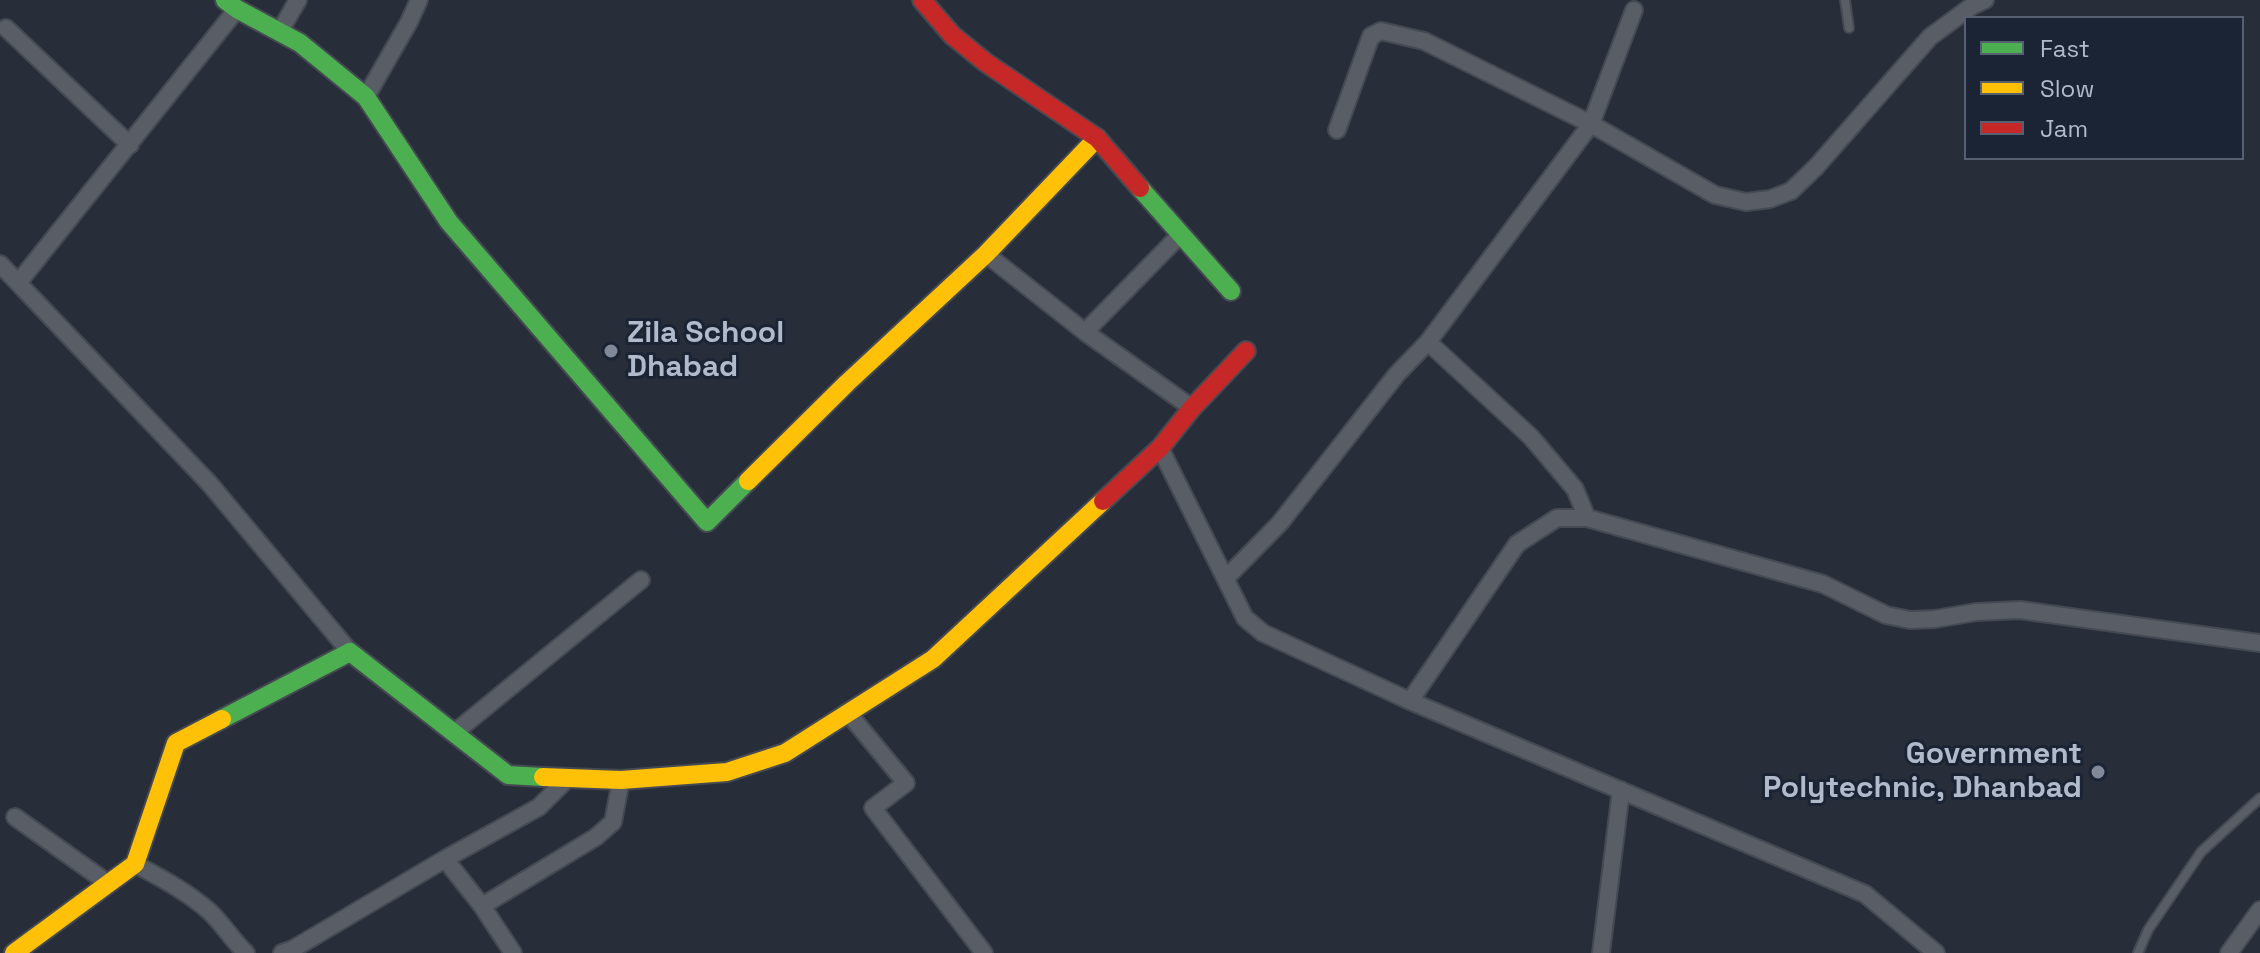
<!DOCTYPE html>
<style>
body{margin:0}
#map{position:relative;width:2260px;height:953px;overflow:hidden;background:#282e39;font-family:"Space Grotesk",sans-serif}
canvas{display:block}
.legend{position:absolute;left:1964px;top:16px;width:280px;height:144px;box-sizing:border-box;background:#1a2434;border:2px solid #566070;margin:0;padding:10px 14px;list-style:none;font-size:24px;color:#b1bacb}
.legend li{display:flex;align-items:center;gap:16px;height:40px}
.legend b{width:40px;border:2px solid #566070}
</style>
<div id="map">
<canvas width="2260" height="953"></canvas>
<ul class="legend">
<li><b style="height:10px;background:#4caf50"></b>Fast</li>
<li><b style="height:10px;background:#ffc107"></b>Slow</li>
<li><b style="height:10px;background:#c62828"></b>Jam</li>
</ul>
</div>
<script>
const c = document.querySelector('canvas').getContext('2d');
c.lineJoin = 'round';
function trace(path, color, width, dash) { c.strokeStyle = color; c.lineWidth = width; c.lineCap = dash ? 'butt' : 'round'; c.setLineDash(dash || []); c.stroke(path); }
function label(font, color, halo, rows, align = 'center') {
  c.font = font + ' "Space Grotesk",sans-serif'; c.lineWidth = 6; c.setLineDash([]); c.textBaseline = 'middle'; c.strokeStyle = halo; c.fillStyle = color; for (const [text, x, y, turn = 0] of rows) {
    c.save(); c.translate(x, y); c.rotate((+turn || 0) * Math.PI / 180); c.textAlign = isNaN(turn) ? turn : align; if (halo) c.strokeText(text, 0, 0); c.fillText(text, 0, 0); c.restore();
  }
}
const lane = new Path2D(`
 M 1845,0 L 1849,28
 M 2138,953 L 2148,930 L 2201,852 L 2260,798`);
const street = new Path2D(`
 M 6,28 L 130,145
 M 280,31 L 298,0
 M 366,97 L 409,22 L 419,0
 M 1337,130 L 1371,36 L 1381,31 L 1424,41 L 1591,124 L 1715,195 L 1746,202 L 1770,199 L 1791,191 L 1816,167 L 1930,37 L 1972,6 L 1985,0
 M 986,254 L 1085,332 L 1192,408
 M 0,264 L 209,483 L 350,652
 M 18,283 L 237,9
 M 1085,332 L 1180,235
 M 1428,342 L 1531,437 L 1575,489 L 1587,518
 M 1160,448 L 1245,618 L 1263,633 L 1410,701 L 1865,894 L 1936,953
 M 1226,578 L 1280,523 L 1397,374 L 1428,342 L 1591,124 L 1634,10
 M 1410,701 L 1517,544 L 1557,518 L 1587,518 L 1823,584 L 1886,615 L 1910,620 L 1935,619 L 1976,612 L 2020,610 L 2260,643
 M 848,713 L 906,783 L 873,808 L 984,953
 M 454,733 L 641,580
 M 15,817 L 109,884
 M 445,859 L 482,906 L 513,953
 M 135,864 C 161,878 186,891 209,911 C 223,924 232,940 246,953
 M 482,906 L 596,837 L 613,822 L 621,780
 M 282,953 L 293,949 L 445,859 L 539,807 L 568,778
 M 1601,953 L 1621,790
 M 2229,953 L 2260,910`);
const fast = new Path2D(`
 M 225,0 L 237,9 L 300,43 L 366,97 L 449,222 L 707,522 L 748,481
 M 1140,188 L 1231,291
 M 222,719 L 350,652 L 508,775 L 543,777`);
const slow = new Path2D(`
 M 748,481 L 847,383 L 986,254 L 1097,138
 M 543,777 L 621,780 L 727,772 L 785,753 L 933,659 L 1103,501
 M 14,953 L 135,864 L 176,743 L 222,719`);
const jam = new Path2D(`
 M 922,0 L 952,35 L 985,62 L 1097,138 L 1140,188
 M 1103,501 L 1160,448 L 1192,408 L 1246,351`);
trace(lane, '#444952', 12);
trace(street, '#444952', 20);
trace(fast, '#444952', 22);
trace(slow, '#444952', 22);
trace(jam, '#444952', 22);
trace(lane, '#585d66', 8);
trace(street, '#585d66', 16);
trace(fast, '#4caf50', 18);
trace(slow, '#ffc107', 18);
trace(jam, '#c62828', 18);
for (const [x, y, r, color] of [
 [611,351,8,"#818998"],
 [2098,772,8,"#818998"]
]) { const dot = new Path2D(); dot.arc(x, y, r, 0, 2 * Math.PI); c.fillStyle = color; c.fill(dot); trace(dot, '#1a2434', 3); }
label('bold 30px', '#b1bacb', '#1a2434', [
 ["Zila School",627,334],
 ["Dhabad",627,368],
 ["Government",2082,755,"right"],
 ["Polytechnic, Dhanbad",2082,789,"right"]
], 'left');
</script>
